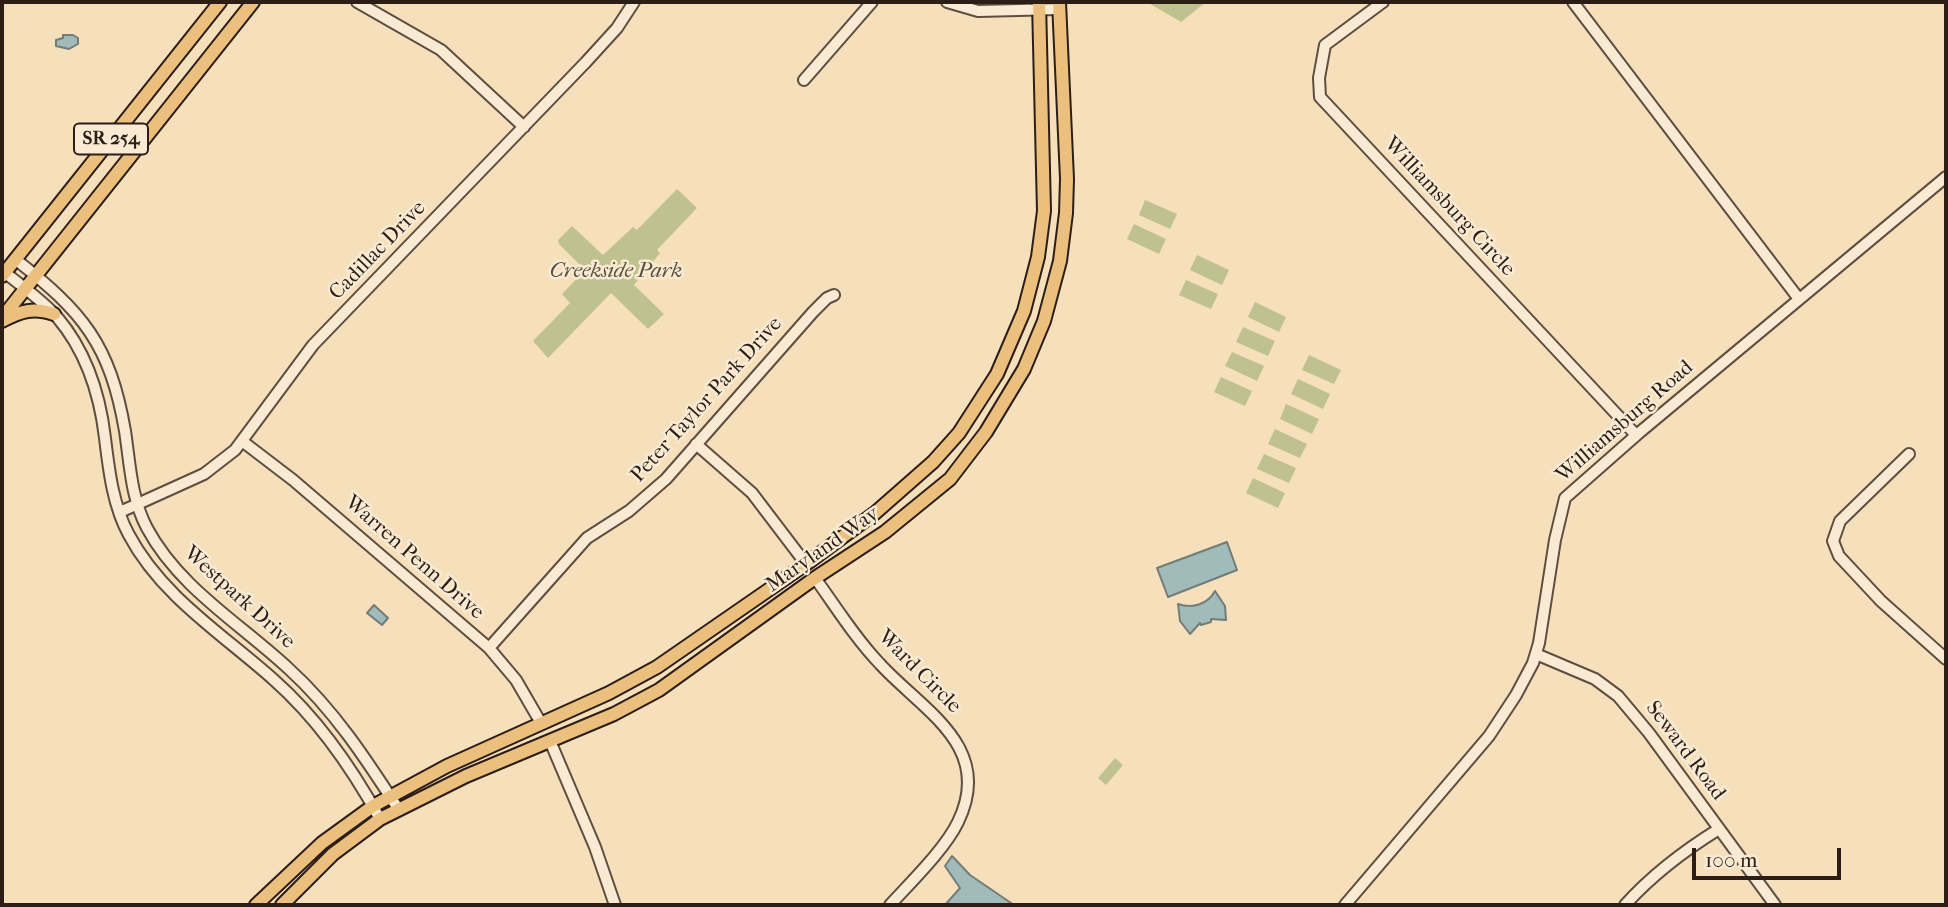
<!DOCTYPE html>
<style>
body{margin:0}
#map{position:relative;width:1948px;height:907px;overflow:hidden;background:#f6e0bb;font-family:"IM FELL French Canon",serif}
canvas{display:block}
.frame{position:absolute;inset:0;border:4px solid #2d1d17;pointer-events:none}
.scale{position:absolute;left:1692px;top:848px;width:149px;height:32px;box-sizing:border-box;border:4px solid #2d1d17;border-top:0;padding-left:9px;font-size:21px;line-height:24px;white-space:nowrap;color:#2d1d17;-webkit-text-stroke:5px #f9ebd3;paint-order:stroke}
</style>
<div id="map">
<canvas width="1948" height="907"></canvas>
<div class="frame"></div>
<div class="scale">100 m</div>
</div>
<script>
const c = document.querySelector('canvas').getContext('2d');
c.lineJoin = 'round';
function paint(path, color) { c.fillStyle = color; c.fill(path, 'evenodd'); }
function trace(path, color, width, dash) { c.strokeStyle = color; c.lineWidth = width; c.lineCap = dash ? 'butt' : 'round'; c.setLineDash(dash || []); c.stroke(path); }
function label(font, color, halo, rows, align = 'center') {
  c.font = font + ' "IM FELL French Canon",serif'; c.lineWidth = 5; c.setLineDash([]); c.textBaseline = 'middle'; c.strokeStyle = halo; c.fillStyle = color; for (const [text, x, y, turn = 0] of rows) {
    c.save(); c.translate(x, y); c.rotate((+turn || 0) * Math.PI / 180); c.textAlign = isNaN(turn) ? turn : align; if (halo) c.strokeText(text, 0, 0); c.fillText(text, 0, 0); c.restore();
  }
}
paint(new Path2D(`
 M 1147,2 L 1206,2 L 1181,22 Z
 M 677,189 L 697,208 L 657,250 L 660,253 L 634,285 L 664,314 L 648,329 L 611,293 L 548,358 L 533,341 L 570,303 L 562,294 L 585,270 L 559,244 L 558,240 L 572,226 L 603,255 L 633,227 L 637,230 Z
 M 1145,200 L 1177,214 L 1170,229 L 1139,215 Z
 M 1134,224 L 1166,239 L 1159,254 L 1127,239 Z
 M 1197,255 L 1229,270 L 1222,285 L 1190,270 Z
 M 1186,280 L 1218,294 L 1211,309 L 1179,295 Z
 M 1255,302 L 1286,317 L 1279,332 L 1248,317 Z
 M 1243,327 L 1275,341 L 1268,356 L 1236,342 Z
 M 1232,352 L 1264,366 L 1257,381 L 1225,366 Z
 M 1309,355 L 1341,370 L 1334,384 L 1302,370 Z
 M 1221,377 L 1252,391 L 1245,406 L 1214,392 Z
 M 1298,379 L 1330,394 L 1323,409 L 1291,394 Z
 M 1286,404 L 1319,419 L 1312,434 L 1280,419 Z
 M 1275,429 L 1307,444 L 1300,458 L 1268,444 Z
 M 1264,454 L 1296,468 L 1289,483 L 1257,469 Z
 M 1253,478 L 1285,493 L 1278,508 L 1246,493 Z
 M 1115,758 L 1123,765 L 1106,785 L 1098,778 Z`), '#bfc18e');
const water = new Path2D(`
 M 63,35 L 73,35 L 78,38 L 78,44 L 69,49 L 56,46 L 56,40 L 63,38 Z
 M 1227,542 L 1237,570 L 1168,597 L 1157,568 Z
 M 1215,591 L 1225,606 L 1226,620 L 1211,619 L 1211,622 L 1201,625 L 1200,623 L 1190,634 L 1180,621 L 1178,604 C 1193,609 1208,604 1215,591 Z
 M 374,605 L 388,618 L 382,625 L 367,613 Z
 M 952,856 L 970,875 L 1014,905 L 945,905 L 960,888 L 945,866 Z`);
paint(water, '#a0bbb9');
trace(water, '#727c78', 2);
const minor = new Path2D(`
 M 357,2 L 441,50 L 524,127
 M 947,2 L 978,11 L 1059,9
 M 1383,2 L 1325,45 L 1319,78 L 1320,97 L 1636,435
 M 1573,2 L 1799,299
 M 804,80 L 872,2
 M 15,259 C 83,312 110,344 125,431 C 130,464 131,498 147,528 C 179,588 241,624 289,669 C 334,710 366,759 399,810
 M 4,272 C 22,286 42,300 57,317 C 86,351 100,395 105,438 C 109,471 113,506 129,535 C 162,597 224,635 274,680 C 317,718 352,768 380,819
 M 242,441 L 293,480 L 489,648 L 516,680 L 541,723
 M 696,444 L 752,493 L 806,564
 M 1909,454 L 1840,521 L 1833,541 L 1839,556 L 1881,601 L 1946,659
 M 120,512 L 204,474 L 235,450 L 313,345 L 586,62 L 617,28 L 634,2
 M 815,578 C 836,607 855,638 880,664 C 922,710 995,746 958,822 C 945,849 911,882 890,905
 M 489,648 L 587,538 L 629,511 L 666,479 L 813,312 L 827,298 L 834,295
 M 1536,654 L 1595,679 L 1618,696 L 1649,733 L 1775,905
 M 550,741 L 595,847 L 615,905
 M 1345,905 L 1489,736 L 1516,695 L 1533,663 L 1539,643 L 1555,540 L 1565,498 L 1640,432 L 1946,177
 M 1625,905 C 1652,875 1685,850 1719,829`);
const major = new Path2D(`
 M 2,276 L 220,2
 M 2,318 L 253,2
 M 2,321 C 21,311 33,307 54,314
 M 256,905 L 322,843 L 373,806 L 447,766 L 609,693 L 657,667 L 806,564 L 875,513 L 933,462 L 959,433 L 997,374 L 1024,311 L 1038,257 L 1044,211 L 1039,2
 M 282,905 L 333,854 L 380,819 L 466,776 L 614,714 L 659,690 L 815,578 L 885,532 L 950,479 L 986,432 L 1024,369 L 1044,321 L 1060,261 L 1066,213 L 1067,179 L 1059,2`);
trace(minor, '#5f4e40', 14);
trace(major, '#2d1d17', 16);
trace(minor, '#f9ebd3', 10);
trace(major, '#ebc07e', 12);
for (const [x, y, w] of [
 [111,139,74]
]) { const box = new Path2D(); box.roundRect(x - w / 2, y - 15.5, w, 31, 5); c.fillStyle = '#f9ebd3'; c.fill(box); trace(box, '#2d1d17', 2); }
label('bold 19px', '#2d1d17', null, [
 ["SR 254",111,139]
]);
label('21px', '#2d1d17', '#f9ebd3', [
 ["Williamsburg Circle",1449,207,47],
 ["Cadillac Drive",378,251,-46],
 ["Peter Taylor Park Drive",707,400,-48],
 ["Williamsburg Road",1625,422,-41],
 ["Maryland Way",823,550,-35],
 ["Warren Penn Drive",414,558,41],
 ["Westpark Drive",239,598,42],
 ["Ward Circle",919,672,45],
 ["Seward Road",1685,751,53]
]);
label('italic 21px', '#594e3b', '#f9ebd3', [
 ["Creekside Park",616,272]
]);
</script>
